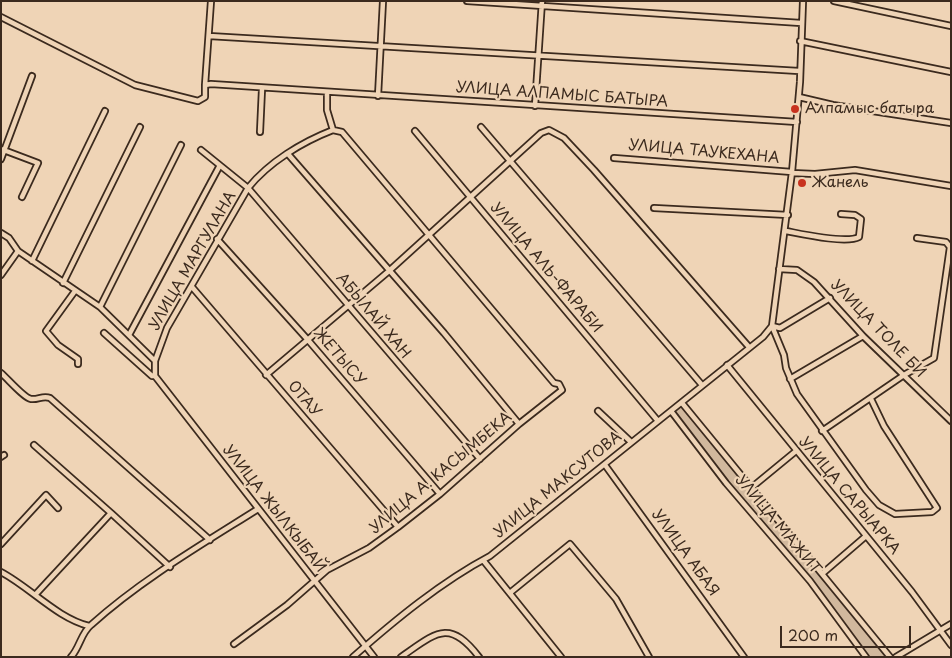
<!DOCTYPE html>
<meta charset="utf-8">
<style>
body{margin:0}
#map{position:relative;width:952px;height:658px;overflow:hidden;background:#efd4b6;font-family:"Playpen Sans",sans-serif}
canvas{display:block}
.frame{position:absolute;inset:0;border:2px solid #3b2a1e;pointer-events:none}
.scale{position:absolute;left:780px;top:626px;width:131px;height:22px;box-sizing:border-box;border:2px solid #3b2a1e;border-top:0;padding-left:6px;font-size:15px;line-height:18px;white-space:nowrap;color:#3b2a1e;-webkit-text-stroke:4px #efd4b6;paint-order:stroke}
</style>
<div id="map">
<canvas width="952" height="658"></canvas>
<div class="frame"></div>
<div class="scale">200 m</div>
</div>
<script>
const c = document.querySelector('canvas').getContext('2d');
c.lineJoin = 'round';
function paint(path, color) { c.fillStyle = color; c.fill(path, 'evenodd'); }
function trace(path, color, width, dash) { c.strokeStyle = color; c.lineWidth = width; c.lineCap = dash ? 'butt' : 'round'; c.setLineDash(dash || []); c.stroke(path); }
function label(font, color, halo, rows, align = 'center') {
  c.font = font + ' "Playpen Sans",sans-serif'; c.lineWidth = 4.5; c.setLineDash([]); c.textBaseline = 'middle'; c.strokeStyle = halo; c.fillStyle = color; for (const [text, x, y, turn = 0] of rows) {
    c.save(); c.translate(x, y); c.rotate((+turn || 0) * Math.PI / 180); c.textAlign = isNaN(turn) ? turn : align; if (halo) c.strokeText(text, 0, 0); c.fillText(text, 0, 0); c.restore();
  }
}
paint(new Path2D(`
 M 681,401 L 888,657 L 864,657 L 810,582 L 689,436 L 673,407 Z`), '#d1b89d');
const minor = new Path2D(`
 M 467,1 L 801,23
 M 803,1 L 800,82 L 792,172 L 772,326 L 784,355 L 786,368 L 797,394 L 866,490 L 879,505 L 895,514 L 932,512 L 937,508 L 884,426 L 871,399
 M 834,1 L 951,26
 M 1,17 L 135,85 L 198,101 L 205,97 L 205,85 L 211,84 L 797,122
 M 209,36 L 799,71
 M 800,41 L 951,72
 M 205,85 L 211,1
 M 327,93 L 327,110 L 333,130
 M 378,96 L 383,1
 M 799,97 L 833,105 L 951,123
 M 535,106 L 542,1
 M 481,127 L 702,385
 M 415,131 L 658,421
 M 260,132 L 262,89
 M 1,149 L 38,163 L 22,197
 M 201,150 L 248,188 L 480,459
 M 288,154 L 444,333 L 519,424
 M 614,158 L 792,172
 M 1,159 L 32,76
 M 792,173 L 815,174 L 855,170 L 951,186
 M 654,208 L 788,215
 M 786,231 C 802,234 846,244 859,237 L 861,219 L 855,215 L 841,214
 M 1,233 L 9,238 L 18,251 L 100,307 L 155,361
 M 217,239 L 308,340 L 440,494
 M 32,261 L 105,111
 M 779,269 L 797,270 L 814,282 L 863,336 L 951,421
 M 1,275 L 18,251
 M 63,283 L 140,127
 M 192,287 L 398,527
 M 75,291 L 46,331 L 58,345 L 78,359 L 78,364
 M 100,307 L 181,145
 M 772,326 L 780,328 L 830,298
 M 104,333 L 152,376 L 155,376
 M 129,335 L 219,167
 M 727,365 L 912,592 L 951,645
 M 1,373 C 7,378 24,398 31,399 C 38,400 43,395 50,398 L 210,540
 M 266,375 L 389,271 L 541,133 L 549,130 L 564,138 L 594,170 L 749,347
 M 155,376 L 155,361 L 167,328 L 248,188 C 269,162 302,142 333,130 L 342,132 L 554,383 L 559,384 L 562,390 L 519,424 L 440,494 L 398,527 L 369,548 L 327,570 L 287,605 L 234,644
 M 155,376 L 374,657
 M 790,379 L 863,336
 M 682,403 L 890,657
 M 598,411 L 631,442
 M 671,411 L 726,483 L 810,581 L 866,657
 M 822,431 L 904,375 L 934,358 L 950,247 L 946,242 L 917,238
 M 34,445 L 111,513 L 35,595
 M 1,457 L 4,455
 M 605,465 L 744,657
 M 751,488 L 796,451
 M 111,513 L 170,567
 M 1,544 L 46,495 L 58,508
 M 483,560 L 561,657
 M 1,572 C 31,588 57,618 89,626
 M 823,573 L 866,536
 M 511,592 L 570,544 L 616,599 L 649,657
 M 71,657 C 80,647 81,633 91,625 C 141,580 201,545 258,509
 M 353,657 C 395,620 441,582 490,556 L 763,337 L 772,326
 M 401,657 C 436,633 449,618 479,657
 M 896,657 L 951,624`);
trace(minor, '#3b2a1e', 8);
trace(minor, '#efd4b6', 4.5);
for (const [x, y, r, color] of [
 [795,109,5,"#c8321e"],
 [802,183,5,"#c8321e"]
]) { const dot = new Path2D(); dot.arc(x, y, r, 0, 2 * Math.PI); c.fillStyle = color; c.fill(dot); trace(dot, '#efd4b6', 2); }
label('15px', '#3b2a1e', '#efd4b6', [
 ["УЛИЦА АЛПАМЫС БАТЫРА",562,95,4],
 ["УЛИЦА ТАУКЕХАНА",704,152,5],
 ["УЛИЦА МАРГУЛАНА",193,261,-60],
 ["УЛИЦА АЛЬ-ФАРАБИ",546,268,50],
 ["АБЫЛАЙ ХАН",373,316,50],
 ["УЛИЦА ТОЛЕ БИ",878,329,46],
 ["ЖЕТЫСУ",339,357,49],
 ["ОТАУ",304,399,49],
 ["УЛИЦА А. КАСЫМБЕКА",441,473,-40],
 ["УЛИЦА МАКСУТОВА",558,485,-39],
 ["УЛИЦА САРЫАРКА",849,496,50],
 ["УЛИЦА ЖЫЛКЫБАЙ",274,509,52],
 ["УЛИЦА МАЖИТ",778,525,50],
 ["УЛИЦА АБАЯ",685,553,54]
]);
label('15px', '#3b2a1e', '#efd4b6', [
 ["Алпамыс батыра",805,109],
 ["Жанель",812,183]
], 'left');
</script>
